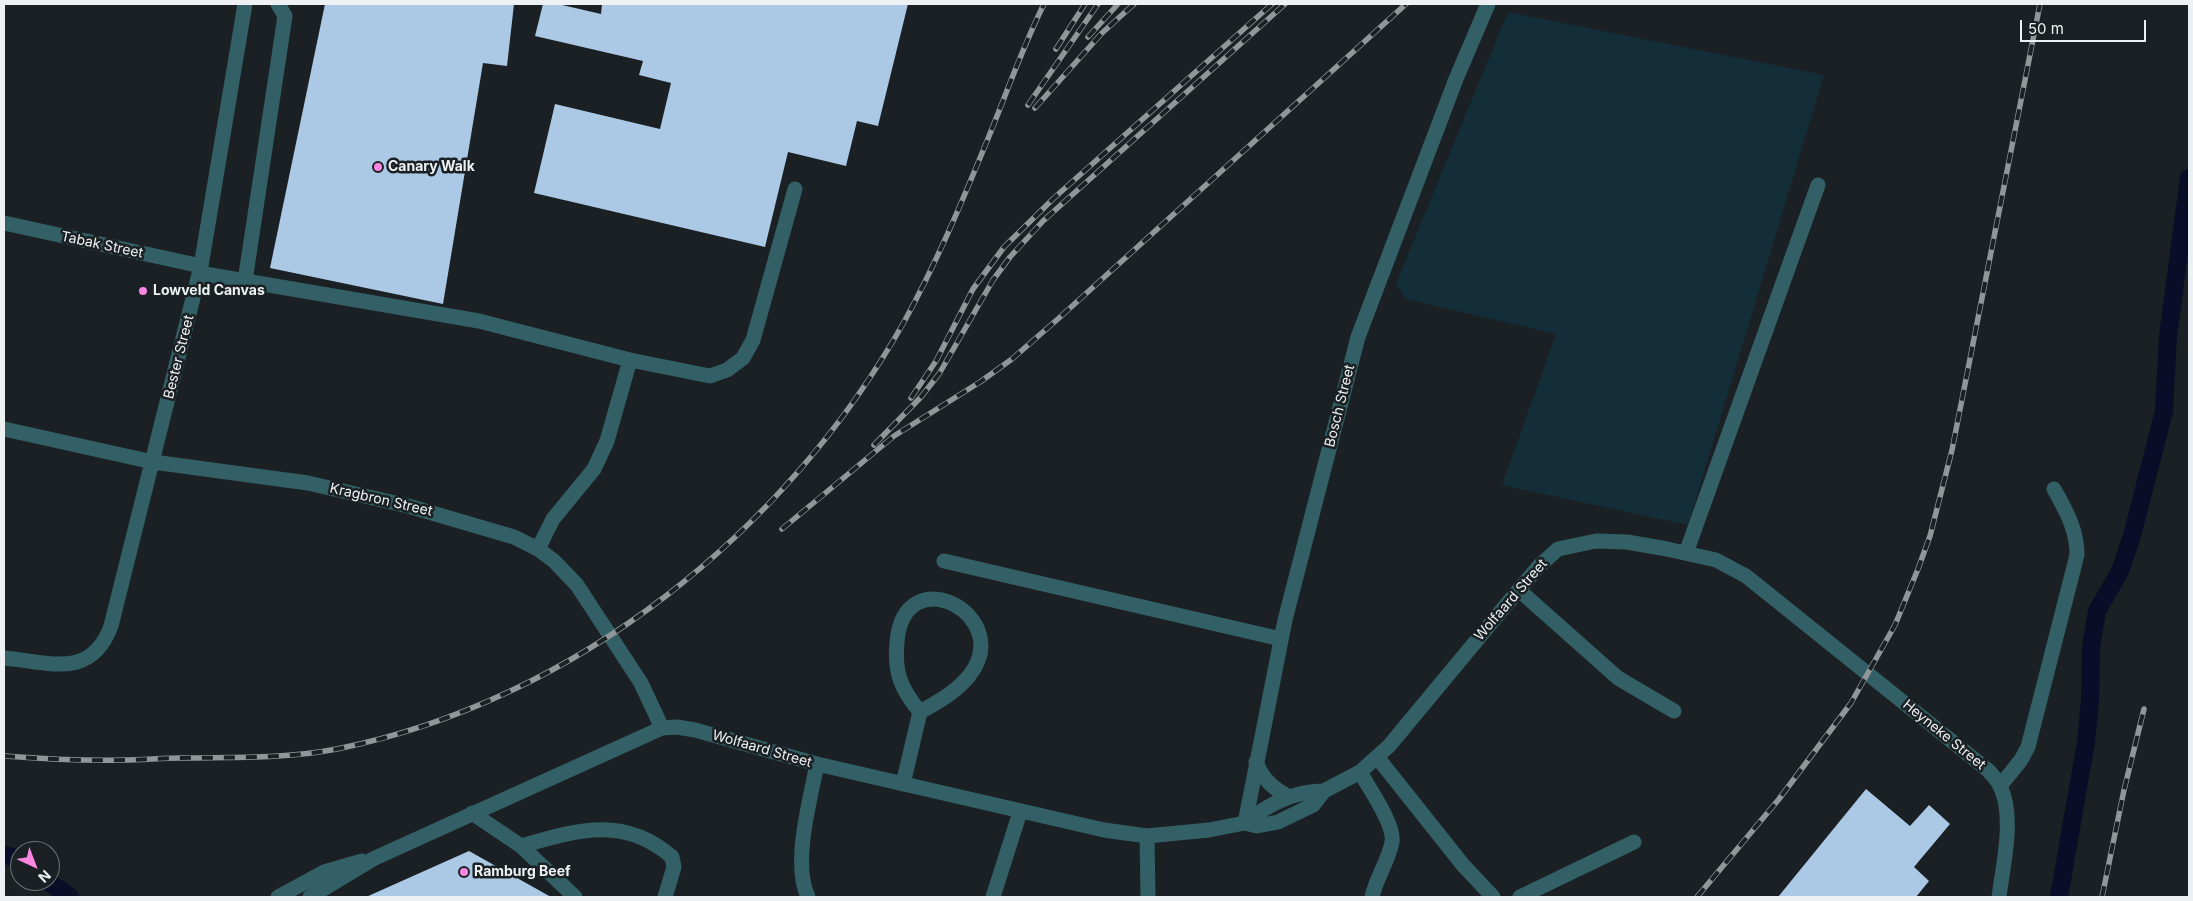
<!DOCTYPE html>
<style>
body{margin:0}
#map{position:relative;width:2193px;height:901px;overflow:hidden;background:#1a2023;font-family:Inter,sans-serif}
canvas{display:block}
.frame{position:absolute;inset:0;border:5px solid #edf1f3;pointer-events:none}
.north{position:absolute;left:10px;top:841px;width:50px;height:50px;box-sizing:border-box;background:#1a2023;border:1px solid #6e7476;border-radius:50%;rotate:137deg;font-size:14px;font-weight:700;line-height:20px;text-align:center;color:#edf1f3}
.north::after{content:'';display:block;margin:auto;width:18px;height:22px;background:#fd86e2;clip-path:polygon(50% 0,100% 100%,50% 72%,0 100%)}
.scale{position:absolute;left:2020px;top:20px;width:126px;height:22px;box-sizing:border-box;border:2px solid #edf1f3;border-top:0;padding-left:6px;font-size:15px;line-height:18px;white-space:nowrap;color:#edf1f3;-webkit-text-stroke:4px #1a2023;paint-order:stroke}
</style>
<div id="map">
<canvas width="2193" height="901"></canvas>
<div class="frame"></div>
<div class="north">N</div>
<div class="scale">50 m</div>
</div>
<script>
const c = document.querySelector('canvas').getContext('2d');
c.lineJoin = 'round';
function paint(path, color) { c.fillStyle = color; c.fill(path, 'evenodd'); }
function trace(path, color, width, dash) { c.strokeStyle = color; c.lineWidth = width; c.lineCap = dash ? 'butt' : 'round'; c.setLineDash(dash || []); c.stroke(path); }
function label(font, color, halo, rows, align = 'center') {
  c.font = font + ' Inter,sans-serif'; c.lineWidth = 5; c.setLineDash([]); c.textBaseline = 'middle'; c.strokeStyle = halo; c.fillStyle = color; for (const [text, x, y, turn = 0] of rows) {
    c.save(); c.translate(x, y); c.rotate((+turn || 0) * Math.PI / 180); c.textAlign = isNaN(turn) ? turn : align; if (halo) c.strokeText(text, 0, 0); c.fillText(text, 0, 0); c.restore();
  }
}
paint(new Path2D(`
 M 1508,12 L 1824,75 L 1688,525 L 1502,485 L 1556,334 L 1406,299 L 1396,284 Z`), '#142e39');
trace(new Path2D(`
 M 4,855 L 13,857 L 20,862
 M 47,881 L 70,897
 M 2059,897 L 2086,742 L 2090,700 L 2091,647 L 2097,611 L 2120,571 L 2132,536 L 2164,411 L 2168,336 L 2189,178`), '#090d27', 18);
paint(new Path2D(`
 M 325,4 L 514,4 L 507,66 L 483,63 L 443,304 L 270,268 Z
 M 543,4 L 558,4 L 601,14 L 602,4 L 908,4 L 878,126 L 857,121 L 846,166 L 788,152 L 765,247 L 534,193 L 555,104 L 660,129 L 671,83 L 639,75 L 643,61 L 535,36 Z
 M 1866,789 L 1910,826 L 1929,805 L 1950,824 L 1914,867 L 1929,881 L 1916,897 L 1778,897 Z
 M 469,851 L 551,897 L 366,897 Z`), '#abc8e5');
trace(new Path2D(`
 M 4,223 L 201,266
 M 199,273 L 479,321 L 630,360 L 607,441 L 594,469 L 553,519 L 538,549
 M 245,281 L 285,16 L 278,4
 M 630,360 L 710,376 L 727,370 L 743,358 L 753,340 L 795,189
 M 4,429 L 153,462 L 308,483 L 408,506 L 514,537 L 538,549 L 554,561 L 577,585 L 641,683 L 662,728
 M 1686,553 L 1818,185
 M 944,561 L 1281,639
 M 1520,591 L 1618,678 L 1674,711
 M 4,658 C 49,662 91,680 111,626 L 201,266 L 245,4
 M 1377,757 L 1463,865 L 1493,897
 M 1256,762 C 1263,780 1273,788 1289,797
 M 1360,772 C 1369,788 1395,825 1392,842 C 1389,860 1376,878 1372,897
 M 903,784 L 920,712 C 938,702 956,692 969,676 C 1017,616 904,556 897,642 C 894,673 901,689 920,712
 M 2000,786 L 2021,760 L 2028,747 L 2077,555 C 2077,529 2066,511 2054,489
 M 472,813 L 521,846 L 575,897
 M 1245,823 L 1285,620 L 1358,337 L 1456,79 L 1488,4
 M 1245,823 C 1267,805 1294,791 1324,791
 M 1147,836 L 1148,897
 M 521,846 C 577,830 624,815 672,857 L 674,867 L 665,897
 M 278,897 L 324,872 L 362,861
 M 310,897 L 373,859 L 397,848 L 662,728 L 677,727 L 695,730 L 817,764 L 1104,830 L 1147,836 L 1209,830 L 1245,823 L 1257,826 L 1278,822 L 1313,805 L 1324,791 L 1360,772 L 1389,746 L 1501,611 L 1539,566 L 1558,549 L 1596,541 L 1627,542 L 1667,549 L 1716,560 L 1746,576 L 1989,771 C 1993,776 1998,781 2000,786 C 2015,816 2003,865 1999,897
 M 808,897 C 792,863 810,801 817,764
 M 993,897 L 1020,812
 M 1520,897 L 1634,842`), '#336066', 15);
const rail = new Path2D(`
 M 1088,37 L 1118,4
 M 1056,49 L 1085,4
 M 1028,105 L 1098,4
 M 1035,108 L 1102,33 L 1134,4
 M 911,398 L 936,361 L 973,289 L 1004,247 L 1054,198 L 1272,4
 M 874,445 L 921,397 L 939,374 L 993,280 L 1010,257 L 1043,221 L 1285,4
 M 782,529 L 894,436 L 980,382 L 1012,359 L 1059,318 L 1406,4
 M 4,756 C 44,759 84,761 124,760 C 143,760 162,758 181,758 C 233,757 285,759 337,749 C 575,701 786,532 904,322 C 936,264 962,202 987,141 C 1006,95 1022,48 1044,4
 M 1697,897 L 1779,799 L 1851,703 L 1895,625 L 1918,569 L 1930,536 L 1952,450 L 2040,4
 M 2102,897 L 2124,790 L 2144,709`);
trace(rail, '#919698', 5.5);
trace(rail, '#1a2023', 4, [11]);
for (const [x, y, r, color] of [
 [378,167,5,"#fd86e2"],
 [143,291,5,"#fd86e2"],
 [464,872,5,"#fd86e2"]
]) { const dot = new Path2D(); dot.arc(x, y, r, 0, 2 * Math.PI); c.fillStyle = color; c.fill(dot); trace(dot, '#1a2023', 2); }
label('bold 14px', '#edf1f3', '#1a2023', [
 ["Canary Walk",388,167],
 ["Lowveld Canvas",153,291],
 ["Ramburg Beef",474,872]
], 'left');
label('14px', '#edf1f3', '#1a2023', [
 ["Tabak Street",102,245,12],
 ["Bester Street",179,357,-76],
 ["Bosch Street",1340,406,-76],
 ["Kragbron Street",381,500,13],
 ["Wolfaard Street",1511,600,-49],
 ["Heyneke Street",1944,735,39],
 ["Wolfaard Street",762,749,16]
]);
</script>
